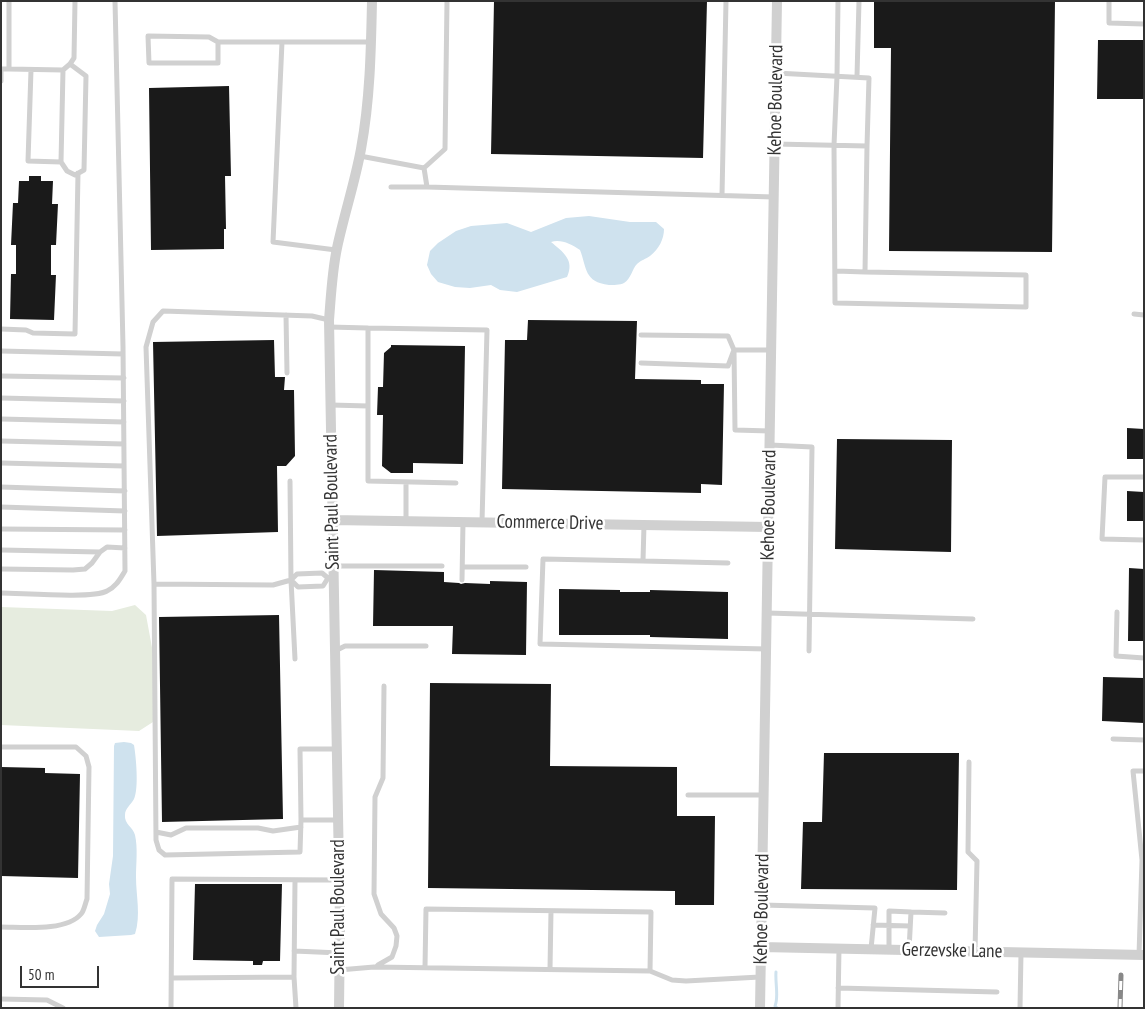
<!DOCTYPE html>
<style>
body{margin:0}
#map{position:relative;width:1145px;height:1009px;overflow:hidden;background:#fff;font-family:"PT Sans Narrow",sans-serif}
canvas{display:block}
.frame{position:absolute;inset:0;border:2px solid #333;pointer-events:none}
.scale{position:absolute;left:20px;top:966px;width:79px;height:22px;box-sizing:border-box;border:2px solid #333;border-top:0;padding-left:6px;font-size:15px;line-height:18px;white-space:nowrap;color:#333;-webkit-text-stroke:4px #fff;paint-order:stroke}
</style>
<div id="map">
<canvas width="1145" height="1009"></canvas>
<div class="frame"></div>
<div class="scale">50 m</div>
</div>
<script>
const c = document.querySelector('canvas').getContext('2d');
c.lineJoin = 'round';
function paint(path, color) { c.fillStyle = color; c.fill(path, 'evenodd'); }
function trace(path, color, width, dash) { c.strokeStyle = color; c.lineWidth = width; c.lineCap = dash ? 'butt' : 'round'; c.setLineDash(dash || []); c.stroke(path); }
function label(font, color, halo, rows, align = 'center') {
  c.font = font + ' "PT Sans Narrow",sans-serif'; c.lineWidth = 5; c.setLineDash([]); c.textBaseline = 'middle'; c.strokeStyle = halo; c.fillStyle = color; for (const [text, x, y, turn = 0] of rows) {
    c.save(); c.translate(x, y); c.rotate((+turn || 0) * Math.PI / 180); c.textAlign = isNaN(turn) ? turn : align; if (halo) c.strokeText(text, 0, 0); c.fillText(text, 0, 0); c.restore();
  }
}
paint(new Path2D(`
 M 135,605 L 146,615 L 153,653 L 153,722 L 139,731 L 1,725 L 1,607 L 112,611 Z`), '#e6ecdf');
paint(new Path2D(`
 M 589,216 L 630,222 L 656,222 L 664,229 C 664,239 659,249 650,256 C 646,259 641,260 637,264 C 632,269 631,279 624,283 C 620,285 613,285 609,285 C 584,282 587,268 580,250 C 571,244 561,239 551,242 C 563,252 575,260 567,277 L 517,292 L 500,290 L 491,285 L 470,288 L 455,287 L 438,282 L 431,274 L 427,265 L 430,251 L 438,243 L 456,231 L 471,226 L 507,223 L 531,232 L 566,218 Z
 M 124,742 L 131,743 L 134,745 C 136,757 139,788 134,799 C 131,805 125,808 125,815 C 124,824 133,827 135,835 C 138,848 136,864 136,877 C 136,896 141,915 135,934 L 131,935 L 99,937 L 95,931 L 97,925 L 104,914 L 110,894 L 109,884 L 113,856 L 114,746 L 115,743 Z`), '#cfe2ee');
trace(new Path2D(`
 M 776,972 C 775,983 779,997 775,1006 L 777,1008`), '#cfe2ee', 3);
paint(new Path2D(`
 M 494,1 L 707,1 L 703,158 L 491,154 Z
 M 874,1 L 1055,1 L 1052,252 L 889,251 L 891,48 L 874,48 Z
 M 1098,40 L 1144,40 L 1144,99 L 1097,99 Z
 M 229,86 L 231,176 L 225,176 L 226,229 L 224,229 L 224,249 L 151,250 L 149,88 Z
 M 29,176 L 41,176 L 41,181 L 53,181 L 52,204 L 58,204 L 56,245 L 51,245 L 51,275 L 56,275 L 54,320 L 10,319 L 11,274 L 16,274 L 16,245 L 11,245 L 13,203 L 18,203 L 19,181 L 29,181 Z
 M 528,320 L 637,321 L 635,379 L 701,380 L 701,384 L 724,384 L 722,485 L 701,484 L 701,493 L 502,489 L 505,340 L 527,340 Z
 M 274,340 L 275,377 L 285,377 L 284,390 L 294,390 L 295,456 L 286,466 L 277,466 L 278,532 L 157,536 L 153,342 Z
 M 391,345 L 465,346 L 463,464 L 413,463 L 413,473 L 391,473 L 382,466 L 383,415 L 377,415 L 378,387 L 383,387 L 384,353 L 391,347 Z
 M 1127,428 L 1144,429 L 1144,459 L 1127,459 Z
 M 837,439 L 952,440 L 951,552 L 835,549 Z
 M 1127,491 L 1144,492 L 1144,521 L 1127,521 Z
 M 1129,568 L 1144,569 L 1144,641 L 1128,641 Z
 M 374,570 L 444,572 L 444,582 L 459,583 L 461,584 L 465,583 L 490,584 L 490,581 L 527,582 L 526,655 L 452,654 L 453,626 L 373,626 Z
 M 559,589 L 620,590 L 620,592 L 650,592 L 650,590 L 728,592 L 728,639 L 650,637 L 650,635 L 559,635 Z
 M 279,615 L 283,819 L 162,822 L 159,617 Z
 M 1103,677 L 1144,678 L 1144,723 L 1102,721 Z
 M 430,683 L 551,684 L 550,766 L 677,767 L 677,816 L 715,816 L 714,905 L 675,905 L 675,891 L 428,888 Z
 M 824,753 L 959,753 L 957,890 L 801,889 L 803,822 L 822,822 Z
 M 1,767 L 45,768 L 45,773 L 80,774 L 78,878 L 1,876 Z
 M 195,884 L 282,884 L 280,961 L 263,961 L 262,965 L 253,965 L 253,961 L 193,960 Z`), '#1a1a1a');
trace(new Path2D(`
 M 9,1 L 9,69 L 63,70 L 70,64 L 74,58 L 75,1
 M 1109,1 L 1109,23 L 1144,24
 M 218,42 L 209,37 L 148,36 L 149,63 L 218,63 L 218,42 L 371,42
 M 282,42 L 273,242 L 336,250
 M 31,70 L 28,161 L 61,162 L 63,70
 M 776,73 L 869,78 L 867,146
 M 857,76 L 859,1
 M 1,81 L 1,69 L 9,69
 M 775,144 L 867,146 L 865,272 L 1026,275 L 1026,307 L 835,303 L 834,145 L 837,76 L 838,1
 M 360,156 L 424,168 L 445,149 L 447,1
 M 61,162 L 67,171 L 75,175 L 84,170 L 86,76 L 70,64
 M 424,168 L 427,187 L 774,197
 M 391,187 L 427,187
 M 722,195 L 726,1
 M 836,271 L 865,272
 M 1134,314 L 1144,315
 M 286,315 L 287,373
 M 329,327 L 368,328 L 368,406 L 331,405
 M 368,328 L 487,330 L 482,522
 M 1,329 L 26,330 L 33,333 L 75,334 L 78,173
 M 641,335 L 728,336 L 734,350 L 771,350
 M 1,351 L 123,354
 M 641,363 L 728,366 L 734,350 L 735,430 L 770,431
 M 1,376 L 124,378
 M 1,398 L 124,401
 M 368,406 L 368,481 L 456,483
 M 1,419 L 124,422
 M 1,441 L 124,444
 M 770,445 L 812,447 L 809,651
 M 1,463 L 124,466
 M 1144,477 L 1105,477 L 1102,539 L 1144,540
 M 290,481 L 291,580 L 295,659
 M 406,482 L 406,521
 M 1,487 L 125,491
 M 1,507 L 125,511
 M 644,525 L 643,561 L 543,559 L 540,644 L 767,649
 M 1,529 L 125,530
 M 1,550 L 100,552 L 92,563 L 85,569 L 73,570 L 1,569
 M 100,552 L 107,547 L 125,548
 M 643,561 L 728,563
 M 334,566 L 442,566
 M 463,567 L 526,567
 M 291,580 L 298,587 L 323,586 L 328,578
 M 462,580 L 463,522
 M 154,584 L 273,585 L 291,580 L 297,574 L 322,573 L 328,578 L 333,577
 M 1,593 C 21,593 93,599 107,591 C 116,587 120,579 125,571 L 123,346 L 115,1
 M 1117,612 L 1116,656 L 1144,658
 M 767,613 L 973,619
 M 335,651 L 345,646 L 426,646
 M 1113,739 L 1144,740
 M 1,747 L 76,747 L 86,756 L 89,767 L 87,899 C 85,904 84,911 81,914 C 66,932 22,927 1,927
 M 337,749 L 300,749 L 301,820 L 338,820
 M 969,762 L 968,852 L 977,861 L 975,951
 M 688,795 L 764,795
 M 301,820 L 300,852 L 165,855 L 159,850 L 156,840 L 154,584 L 146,347 L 153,322 L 163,311 L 312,316 L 329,320
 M 156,832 L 171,835 L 186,828 L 258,828 L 273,831 L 301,827
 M 762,905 L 875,908 L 871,949
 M 873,925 L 910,926
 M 889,949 L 889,911 L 911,912
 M 909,950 L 911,912 L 945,913
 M 294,951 L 340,953
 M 1139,955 L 1142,860 L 1133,771 L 1144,771
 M 378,965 L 392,957 L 396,946 L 397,936 L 394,928 L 381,914 L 374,894 L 375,797 L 383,778 L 384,686
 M 550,969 L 551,911
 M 339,970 L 374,967 L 650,971 L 651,912 L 426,909 L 425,967
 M 650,971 L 672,980 L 686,981 L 760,977
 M 294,977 L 296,1008
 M 172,978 L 294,977 L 295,880
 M 838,988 L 997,992
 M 1,999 L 47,1000 L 63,1008
 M 171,1008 L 172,879 L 339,880
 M 838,1008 L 839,948
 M 1020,1008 L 1021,953`), '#d0d0d0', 5);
trace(new Path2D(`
 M 332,520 L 768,527
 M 761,947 L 1144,955
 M 339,1008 L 340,924 L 329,320 C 331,296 332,272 337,248 C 344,215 355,182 361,149 C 370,100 371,51 372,1
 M 760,1008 L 777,1`), '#d0d0d0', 10);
const rail = new Path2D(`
 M 1120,1008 L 1121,975`);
trace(rail, '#888', 5);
trace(rail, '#fff', 3, [9]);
label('19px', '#333', '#fff', [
 ["Kehoe Boulevard",776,100,-89],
 ["Saint Paul Boulevard",332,502,-91],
 ["Kehoe Boulevard",769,505,-89],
 ["Commerce Drive",550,523,1],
 ["Saint Paul Boulevard",339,907,-90],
 ["Kehoe Boulevard",762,909,-89],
 ["Gerzevske Lane",952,951,1]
]);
</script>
